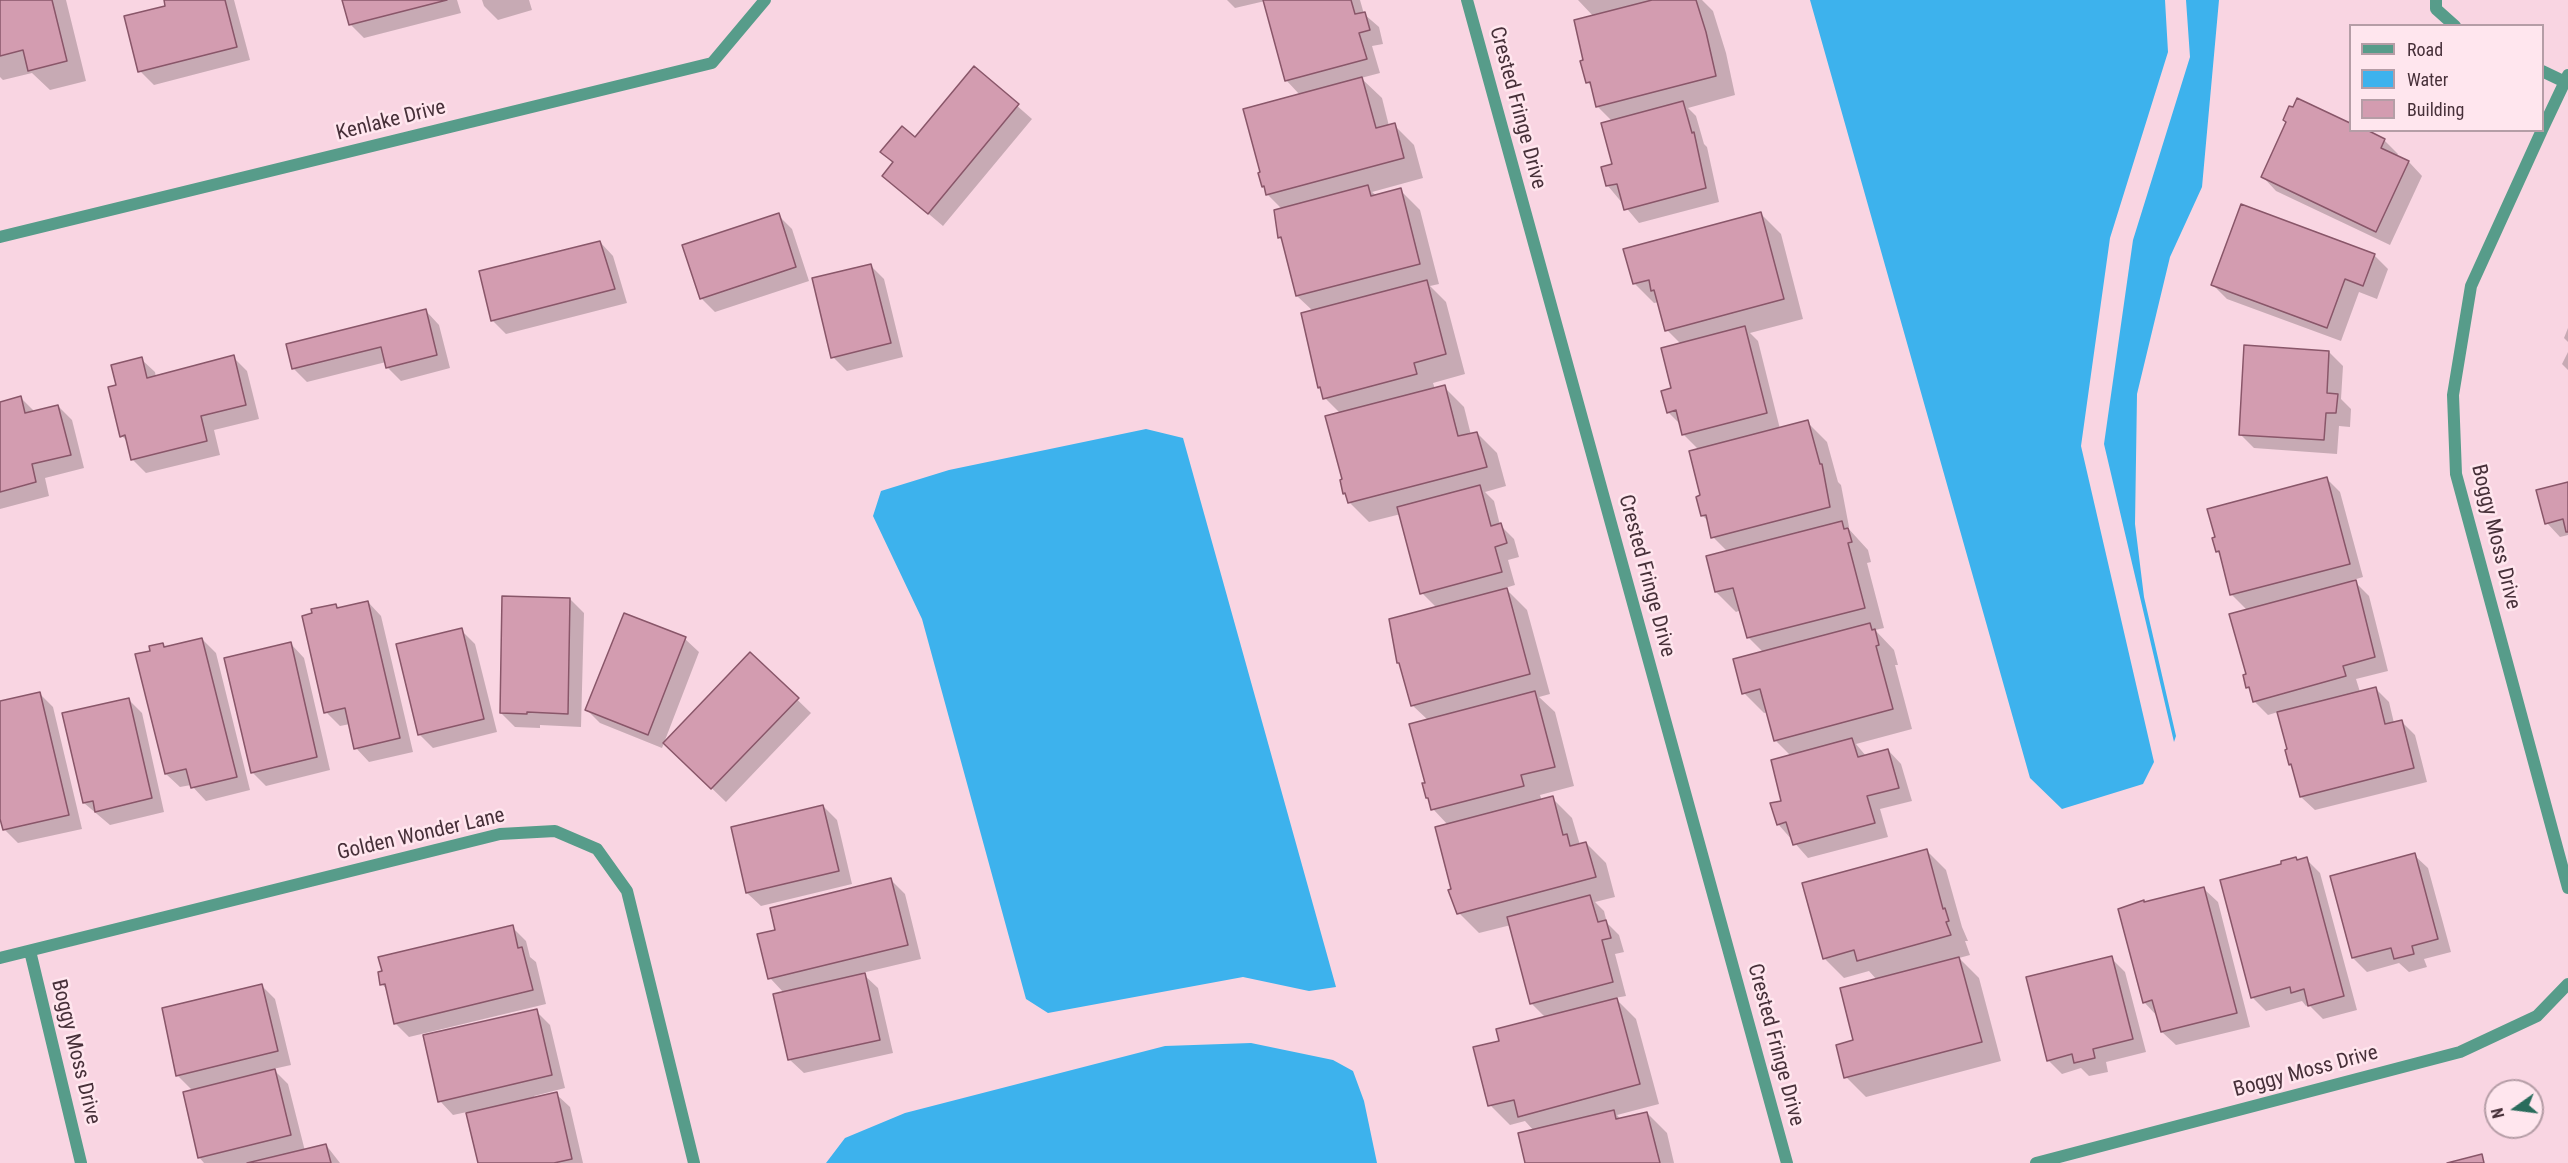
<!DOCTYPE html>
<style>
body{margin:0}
#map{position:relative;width:2568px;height:1163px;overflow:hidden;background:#f9d5e2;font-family:"Roboto Condensed",sans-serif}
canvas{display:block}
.legend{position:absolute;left:2349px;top:24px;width:195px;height:108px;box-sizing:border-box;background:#ffe6ee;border:2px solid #b59da6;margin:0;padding:8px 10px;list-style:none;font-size:18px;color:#473039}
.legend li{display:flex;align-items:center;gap:12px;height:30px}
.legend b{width:30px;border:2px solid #b59da6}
.north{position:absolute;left:2484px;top:1079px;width:60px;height:60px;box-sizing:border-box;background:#ffe6ee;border:2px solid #b59da6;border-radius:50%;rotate:256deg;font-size:16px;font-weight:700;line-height:24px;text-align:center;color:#473039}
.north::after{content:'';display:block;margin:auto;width:21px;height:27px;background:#296c5c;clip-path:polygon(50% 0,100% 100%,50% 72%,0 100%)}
</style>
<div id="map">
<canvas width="2568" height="1163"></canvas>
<ul class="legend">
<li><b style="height:8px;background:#579c8a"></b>Road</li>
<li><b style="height:16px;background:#3db2ed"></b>Water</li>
<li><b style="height:16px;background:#d39cb0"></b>Building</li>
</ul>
<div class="north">N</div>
</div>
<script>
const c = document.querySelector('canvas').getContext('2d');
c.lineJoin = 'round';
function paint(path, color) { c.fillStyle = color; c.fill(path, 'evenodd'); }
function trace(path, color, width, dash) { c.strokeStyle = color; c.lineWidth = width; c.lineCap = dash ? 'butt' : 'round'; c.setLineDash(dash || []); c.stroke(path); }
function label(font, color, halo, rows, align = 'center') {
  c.font = font + ' "Roboto Condensed",sans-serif'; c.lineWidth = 5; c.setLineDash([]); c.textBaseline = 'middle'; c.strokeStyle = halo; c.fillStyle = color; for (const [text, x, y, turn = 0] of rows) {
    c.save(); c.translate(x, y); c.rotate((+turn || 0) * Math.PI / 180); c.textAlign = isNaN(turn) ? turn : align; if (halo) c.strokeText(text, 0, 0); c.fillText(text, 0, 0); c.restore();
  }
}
paint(new Path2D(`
 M 1810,0 L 2165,0 L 2168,52 L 2110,238 L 2081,446 L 2154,762 L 2143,784 L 2062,809 L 2030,778 Z
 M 2186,0 L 2219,0 L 2202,187 L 2170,257 L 2137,394 L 2135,524 L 2144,597 L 2176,736 L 2174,742 L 2104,444 L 2133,240 L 2190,57 Z
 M 1146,429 L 1183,438 L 1336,987 L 1309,991 L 1243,977 L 1048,1013 L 1026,999 L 922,619 L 873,516 L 881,491 L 949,470 Z
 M 1251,1043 L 1333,1060 L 1353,1071 L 1364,1101 L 1377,1163 L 826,1163 L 845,1138 L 905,1113 L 1165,1046 Z`), '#3db2ed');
paint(new Path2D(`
 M 0,0 L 66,0 L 86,81 L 50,90 L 32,73 L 3,80 L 0,77 Z
 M 165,0 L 234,0 L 250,60 L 154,85 L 140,71 L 167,7 Z
 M 344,0 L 457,0 L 461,13 L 364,38 L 350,24 Z
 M 482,0 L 529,0 L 532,10 L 498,20 L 484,6 Z
 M 1227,0 L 1360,0 L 1364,14 L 1379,27 L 1383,44 L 1372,46 L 1380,73 L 1361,78 L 1382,98 L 1389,126 L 1394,125 L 1414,145 L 1423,178 L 1372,192 L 1377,196 L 1400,190 L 1420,210 L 1439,284 L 1430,286 L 1446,302 L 1465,374 L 1433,383 L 1435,389 L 1444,387 L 1464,407 L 1471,435 L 1477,433 L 1497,453 L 1506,486 L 1485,492 L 1494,501 L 1500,525 L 1514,539 L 1519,557 L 1508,560 L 1515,585 L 1505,588 L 1527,610 L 1550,694 L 1539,697 L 1555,712 L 1574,786 L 1540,795 L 1542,801 L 1552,798 L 1572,818 L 1580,845 L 1586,843 L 1606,863 L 1615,897 L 1595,902 L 1604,911 L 1607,923 L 1619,935 L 1624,952 L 1615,954 L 1626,996 L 1615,998 L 1636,1019 L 1659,1104 L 1617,1115 L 1621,1120 L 1647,1113 L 1667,1133 L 1674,1163 L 1526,1163 L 1534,1131 L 1525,1121 L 1510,1125 L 1490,1105 L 1500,1042 L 1546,1018 L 1531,1003 L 1511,925 L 1479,933 L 1459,913 L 1453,891 L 1448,825 L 1433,809 L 1426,784 L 1428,720 L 1412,705 L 1437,608 L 1422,593 L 1401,514 L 1369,522 L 1349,502 L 1344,493 L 1340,413 L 1325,398 L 1319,387 L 1313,311 L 1297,296 L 1283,241 L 1279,237 L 1276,225 L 1279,224 L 1282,209 L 1267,194 L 1263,186 L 1300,95 L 1286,80 L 1265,1 L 1235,8 Z
 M 1578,0 L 1702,0 L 1713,11 L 1726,53 L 1735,95 L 1688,108 L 1696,116 L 1704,144 L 1707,147 L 1719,202 L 1639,223 L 1608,186 L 1614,165 L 1612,121 L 1597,106 L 1593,87 L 1587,82 L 1585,61 L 1594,17 Z
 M 974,68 L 1032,119 L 943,226 L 884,176 L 894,164 L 882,152 L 915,139 Z
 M 2298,100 L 2350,124 L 2350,130 L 2384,140 L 2398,154 L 2396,157 L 2409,162 L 2422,176 L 2390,245 L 2276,191 L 2263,177 Z
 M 1761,214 L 1781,234 L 1803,319 L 1750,333 L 1758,341 L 1780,429 L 1807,422 L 1827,442 L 1838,482 L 1841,485 L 1849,527 L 1847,527 L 1868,550 L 1871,562 L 1867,563 L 1884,628 L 1875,630 L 1894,650 L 1898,665 L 1895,665 L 1912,729 L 1856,744 L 1866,756 L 1888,750 L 1901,764 L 1912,801 L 1880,809 L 1888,837 L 1808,858 L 1778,824 L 1791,756 L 1775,740 L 1768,712 L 1764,713 L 1744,693 L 1763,652 L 1748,637 L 1741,610 L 1736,612 L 1716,592 L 1728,552 L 1713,537 L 1709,522 L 1703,516 L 1698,497 L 1702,496 L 1699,450 L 1683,434 L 1681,425 L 1668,412 L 1681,344 L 1667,330 L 1659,302 L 1654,303 L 1634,283 Z
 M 778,215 L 792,229 L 809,281 L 715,312 L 701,298 Z
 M 600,242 L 613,256 L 627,303 L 506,334 L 492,320 Z
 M 2374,255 L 2388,269 L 2377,299 L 2359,292 L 2341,341 L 2227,299 L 2213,285 Z
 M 870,265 L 884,279 L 903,357 L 847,371 L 833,357 Z
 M 426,311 L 439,325 L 450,368 L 401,381 L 387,367 L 386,362 L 307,382 L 293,368 Z
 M 2568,328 L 2568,342 L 2564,338 Z
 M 2329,352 L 2343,366 L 2341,399 L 2351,409 L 2350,427 L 2339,426 L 2337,454 L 2254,448 L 2240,434 Z
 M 2568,352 L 2568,370 L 2562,364 Z
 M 233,357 L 247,371 L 259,419 L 214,430 L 220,455 L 146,473 L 132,459 L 128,442 L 122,436 L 118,386 L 141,359 L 155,372 L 156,377 Z
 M 21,398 L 35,412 L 58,406 L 72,420 L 84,468 L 45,478 L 49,496 L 0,509 L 0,403 Z
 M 2326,478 L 2340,492 L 2363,577 L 2353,580 L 2369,596 L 2388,671 L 2356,679 L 2360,692 L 2375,688 L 2389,702 L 2394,723 L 2401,721 L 2415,735 L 2427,782 L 2315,810 L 2301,797 L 2293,767 L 2290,764 L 2289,750 L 2278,712 L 2268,715 L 2254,701 L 2252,691 L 2248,687 L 2248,611 L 2232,595 L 2221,555 L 2217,551 Z
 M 2568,483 L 2568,535 L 2560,537 L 2547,523 Z
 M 570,599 L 584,613 L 581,727 L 540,725 L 540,728 L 515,727 L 501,713 Z
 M 368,602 L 381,616 L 413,752 L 369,762 L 356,748 L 350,724 L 340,726 L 326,712 L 313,614 L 335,605 L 338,609 Z
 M 461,630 L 475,644 L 497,732 L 433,748 L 419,734 Z
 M 202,639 L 216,653 L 250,790 L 206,801 L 191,785 L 180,787 L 166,774 L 152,652 L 162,644 L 166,648 Z
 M 685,639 L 699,652 L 662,748 L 600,723 L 587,710 Z
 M 291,644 L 304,658 L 330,770 L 266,786 L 252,772 Z
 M 750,654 L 811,713 L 726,802 L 665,743 Z
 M 39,693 L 53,707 L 82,829 L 18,843 L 4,829 L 0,812 L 0,703 Z
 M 128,699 L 142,713 L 164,812 L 110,825 L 84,803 Z
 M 823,806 L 837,820 L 852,884 L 761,906 L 747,893 Z
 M 1926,850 L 1946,870 L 1962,927 L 1968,941 L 1965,941 L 1970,955 L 1959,958 L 1979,978 L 2001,1061 L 1866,1097 L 1846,1077 L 1855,1041 L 1877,980 L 1869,971 L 1844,978 L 1824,958 Z
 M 2414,855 L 2428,868 L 2451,952 L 2424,959 L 2427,967 L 2409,972 L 2399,963 L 2367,972 L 2353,958 L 2332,877 Z
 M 2306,859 L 2320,873 L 2357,1010 L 2323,1019 L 2309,1005 L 2306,1006 L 2302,1001 L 2266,1011 L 2252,997 Z
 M 891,880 L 905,894 L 921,959 L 862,973 L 878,988 L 893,1053 L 804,1073 L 790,1060 L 784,993 L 770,978 L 777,931 Z
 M 2204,889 L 2218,902 L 2250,1027 L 2176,1045 L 2162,1032 L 2158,1017 L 2144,1002 L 2134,904 Z
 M 512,927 L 526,941 L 530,957 L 536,962 L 546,1004 L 409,1037 L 395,1023 L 388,991 L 382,984 Z
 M 2111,958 L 2125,972 L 2146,1052 L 2106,1062 L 2108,1072 L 2089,1076 L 2081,1068 L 2062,1074 L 2048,1060 Z
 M 261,985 L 275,999 L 291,1065 L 273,1069 L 288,1084 L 305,1151 L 326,1145 L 340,1163 L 204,1163 L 199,1157 L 193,1091 L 178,1076 L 169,1042 Z
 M 536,1011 L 550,1025 L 565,1088 L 534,1096 L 535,1098 L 556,1094 L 570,1107 L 583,1163 L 479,1163 L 467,1112 L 453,1115 L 440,1101 Z`), '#0003');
const building = new Path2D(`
 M 0,0 L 52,0 L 67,61 L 28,71 L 23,50 L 0,56 Z
 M 164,0 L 225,0 L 237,47 L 138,72 L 124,16 L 165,6 Z
 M 342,0 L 447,0 L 349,25 Z
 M 1263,0 L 1351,0 L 1355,14 L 1365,12 L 1370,30 L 1359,33 L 1367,59 L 1285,81 Z
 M 1652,0 L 1696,0 L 1706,32 L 1716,76 L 1596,107 L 1590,82 L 1586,83 L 1580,61 L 1583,60 L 1574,20 Z
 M 974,66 L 1019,104 L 928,214 L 882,176 L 893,162 L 880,152 L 902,126 L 915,137 Z
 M 1362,77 L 1376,128 L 1395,123 L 1404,158 L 1266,195 L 1264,186 L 1262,187 L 1258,173 L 1260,172 L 1243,109 Z
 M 2297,98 L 2350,123 L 2350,130 L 2367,130 L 2385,139 L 2381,148 L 2409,161 L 2376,232 L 2261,177 L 2286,122 L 2283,120 L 2289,106 L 2293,107 Z
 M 1683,101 L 1692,133 L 1694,132 L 1706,188 L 1624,210 L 1617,184 L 1606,186 L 1601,167 L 1612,164 L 1601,123 Z
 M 1368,185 L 1371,196 L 1401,188 L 1420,264 L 1296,296 L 1281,237 L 1278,238 L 1274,210 Z
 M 2241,204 L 2375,254 L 2363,286 L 2345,279 L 2327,328 L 2211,285 Z
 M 1761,212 L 1784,299 L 1665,331 L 1654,290 L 1651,291 L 1649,280 L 1633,284 L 1623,249 Z
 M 779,213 L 796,267 L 700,299 L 682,245 Z
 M 600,241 L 615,289 L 491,321 L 479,271 Z
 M 871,264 L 891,343 L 831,358 L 812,278 Z
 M 1427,280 L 1446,354 L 1414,363 L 1417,374 L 1323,399 L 1320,387 L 1318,388 L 1301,313 Z
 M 426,309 L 437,355 L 386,368 L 381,347 L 292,369 L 286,344 Z
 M 1745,326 L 1767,413 L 1682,435 L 1676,410 L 1667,413 L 1661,391 L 1671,388 L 1661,348 Z
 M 2244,345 L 2329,351 L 2327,393 L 2338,394 L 2336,413 L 2326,413 L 2324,440 L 2239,435 Z
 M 234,355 L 246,405 L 201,416 L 207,441 L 131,460 L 125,435 L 120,437 L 108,387 L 116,385 L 111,365 L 142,357 L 147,378 Z
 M 1445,385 L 1458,436 L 1477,432 L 1487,467 L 1348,503 L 1345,493 L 1343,494 L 1340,480 L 1342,479 L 1325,416 Z
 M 21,396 L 25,413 L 58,405 L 71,455 L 32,464 L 36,482 L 0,492 L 0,402 Z
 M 1808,420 L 1820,464 L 1822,464 L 1830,507 L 1711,538 L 1706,515 L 1701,516 L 1696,497 L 1700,495 L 1689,451 Z
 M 2327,477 L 2350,564 L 2230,595 L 2219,551 L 2216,552 L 2212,538 L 2215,537 L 2207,509 Z
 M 2568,482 L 2568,532 L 2566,532 L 2563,519 L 2545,524 L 2536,490 Z
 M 1480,485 L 1491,526 L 1501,523 L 1507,543 L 1495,547 L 1502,572 L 1420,594 L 1397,507 Z
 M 1842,521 L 1844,529 L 1848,528 L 1852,542 L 1848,543 L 1865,608 L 1747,638 L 1733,588 L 1715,592 L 1706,556 Z
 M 2356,580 L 2375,657 L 2343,666 L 2346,676 L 2253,702 L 2249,687 L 2246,688 L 2243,675 L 2246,674 L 2229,614 Z
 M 1507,588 L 1530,674 L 1411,706 L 1399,663 L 1397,663 L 1389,619 Z
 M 502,596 L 570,598 L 568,714 L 527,712 L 527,714 L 500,713 Z
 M 368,601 L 400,738 L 354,749 L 345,708 L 324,713 L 302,616 L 312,613 L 311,609 L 336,604 L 337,608 Z
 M 624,613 L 686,637 L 648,735 L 585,710 Z
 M 1870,623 L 1872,630 L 1875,629 L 1879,645 L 1876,646 L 1893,709 L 1774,741 L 1760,689 L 1742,694 L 1733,659 Z
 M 462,628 L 484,719 L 418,735 L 396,644 Z
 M 202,638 L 237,777 L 191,788 L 186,769 L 165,774 L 135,654 L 150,651 L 149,646 L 163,643 L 164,647 Z
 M 291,642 L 317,757 L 251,773 L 224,658 Z
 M 750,652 L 799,698 L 711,789 L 663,743 Z
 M 2376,687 L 2385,724 L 2402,720 L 2414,768 L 2300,797 L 2291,764 L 2289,765 L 2285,750 L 2287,749 L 2277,712 Z
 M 1535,691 L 1555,767 L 1521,775 L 1524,786 L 1431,810 L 1428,798 L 1426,798 L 1422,783 L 1425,783 L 1409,724 Z
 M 40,692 L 69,815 L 3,830 L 0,819 L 0,701 Z
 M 129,698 L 152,798 L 95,812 L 93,801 L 83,803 L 62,713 Z
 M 1852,738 L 1858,757 L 1888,749 L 1899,788 L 1867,796 L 1875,823 L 1793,845 L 1786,822 L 1777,825 L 1770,803 L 1781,801 L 1771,760 Z
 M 1553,796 L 1563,835 L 1567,834 L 1570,846 L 1586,842 L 1596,877 L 1457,914 L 1448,890 L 1451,889 L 1435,827 Z
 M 823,805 L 839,871 L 746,893 L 731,827 Z
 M 1927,849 L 1943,909 L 1945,908 L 1949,921 L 1946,922 L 1951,935 L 1857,961 L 1854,950 L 1823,959 L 1802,883 Z
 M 2415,853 L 2438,939 L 2412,946 L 2414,954 L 2394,959 L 2391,948 L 2352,958 L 2330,876 Z
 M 2296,857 L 2297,860 L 2307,857 L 2344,996 L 2308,1006 L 2304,989 L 2291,993 L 2290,987 L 2251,998 L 2220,880 L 2281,864 L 2281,861 Z
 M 891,878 L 908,945 L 768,979 L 757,934 L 775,930 L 770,908 Z
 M 2204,887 L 2237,1013 L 2161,1032 L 2152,1000 L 2143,1003 L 2118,909 L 2144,900 L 2144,902 Z
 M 1590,895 L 1598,922 L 1606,920 L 1611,938 L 1602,940 L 1613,982 L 1530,1004 L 1507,917 Z
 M 513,925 L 518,948 L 522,947 L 533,990 L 394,1024 L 385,984 L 380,985 L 378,972 L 382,971 L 378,957 Z
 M 2112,956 L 2133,1039 L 2093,1049 L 2095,1058 L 2074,1063 L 2072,1054 L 2047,1061 L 2026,977 Z
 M 1959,957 L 1982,1042 L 1844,1078 L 1836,1045 L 1853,1040 L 1840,988 Z
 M 865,973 L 880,1040 L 788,1060 L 773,994 Z
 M 262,984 L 278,1051 L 176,1076 L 162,1008 Z
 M 1617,998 L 1640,1084 L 1518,1117 L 1514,1100 L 1488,1106 L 1473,1047 L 1499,1041 L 1496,1029 Z
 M 537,1009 L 552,1075 L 438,1102 L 423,1035 Z
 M 275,1069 L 291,1135 L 198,1158 L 183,1092 Z
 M 557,1092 L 572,1159 L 554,1163 L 478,1163 L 466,1113 Z
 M 1614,1110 L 1616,1119 L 1647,1112 L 1660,1163 L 1525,1163 L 1518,1133 Z
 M 326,1144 L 331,1163 L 247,1163 Z
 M 2482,1154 L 2484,1163 L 2447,1163 Z`);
paint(building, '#d39cb0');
trace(building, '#895669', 1.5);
trace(new Path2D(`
 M 2436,0 L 2436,9 L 2455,26
 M 2542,71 L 2565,82`), '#579c8a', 12);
trace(new Path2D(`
 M 1467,0 L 1787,1163
 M 2542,130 L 2471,286 L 2453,395 L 2456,474 L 2568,888
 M 2542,130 L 2568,75
 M 0,237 L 712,63 L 765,0
 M 30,951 L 81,1163
 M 0,958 L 500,834 L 555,831 L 597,849 L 627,891 L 694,1163
 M 2036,1163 L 2460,1052 L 2537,1016 L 2568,984`), '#579c8a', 12);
label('21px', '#473039', '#ffe6ee', [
 ["Crested Fringe Drive",1517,108,75],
 ["Kenlake Drive",391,121,-14],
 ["Boggy Moss Drive",2495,537,76],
 ["Crested Fringe Drive",1646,576,75],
 ["Golden Wonder Lane",421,835,-13],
 ["Crested Fringe Drive",1775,1045,75],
 ["Boggy Moss Drive",75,1052,76],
 ["Boggy Moss Drive",2306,1072,-15]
]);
</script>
